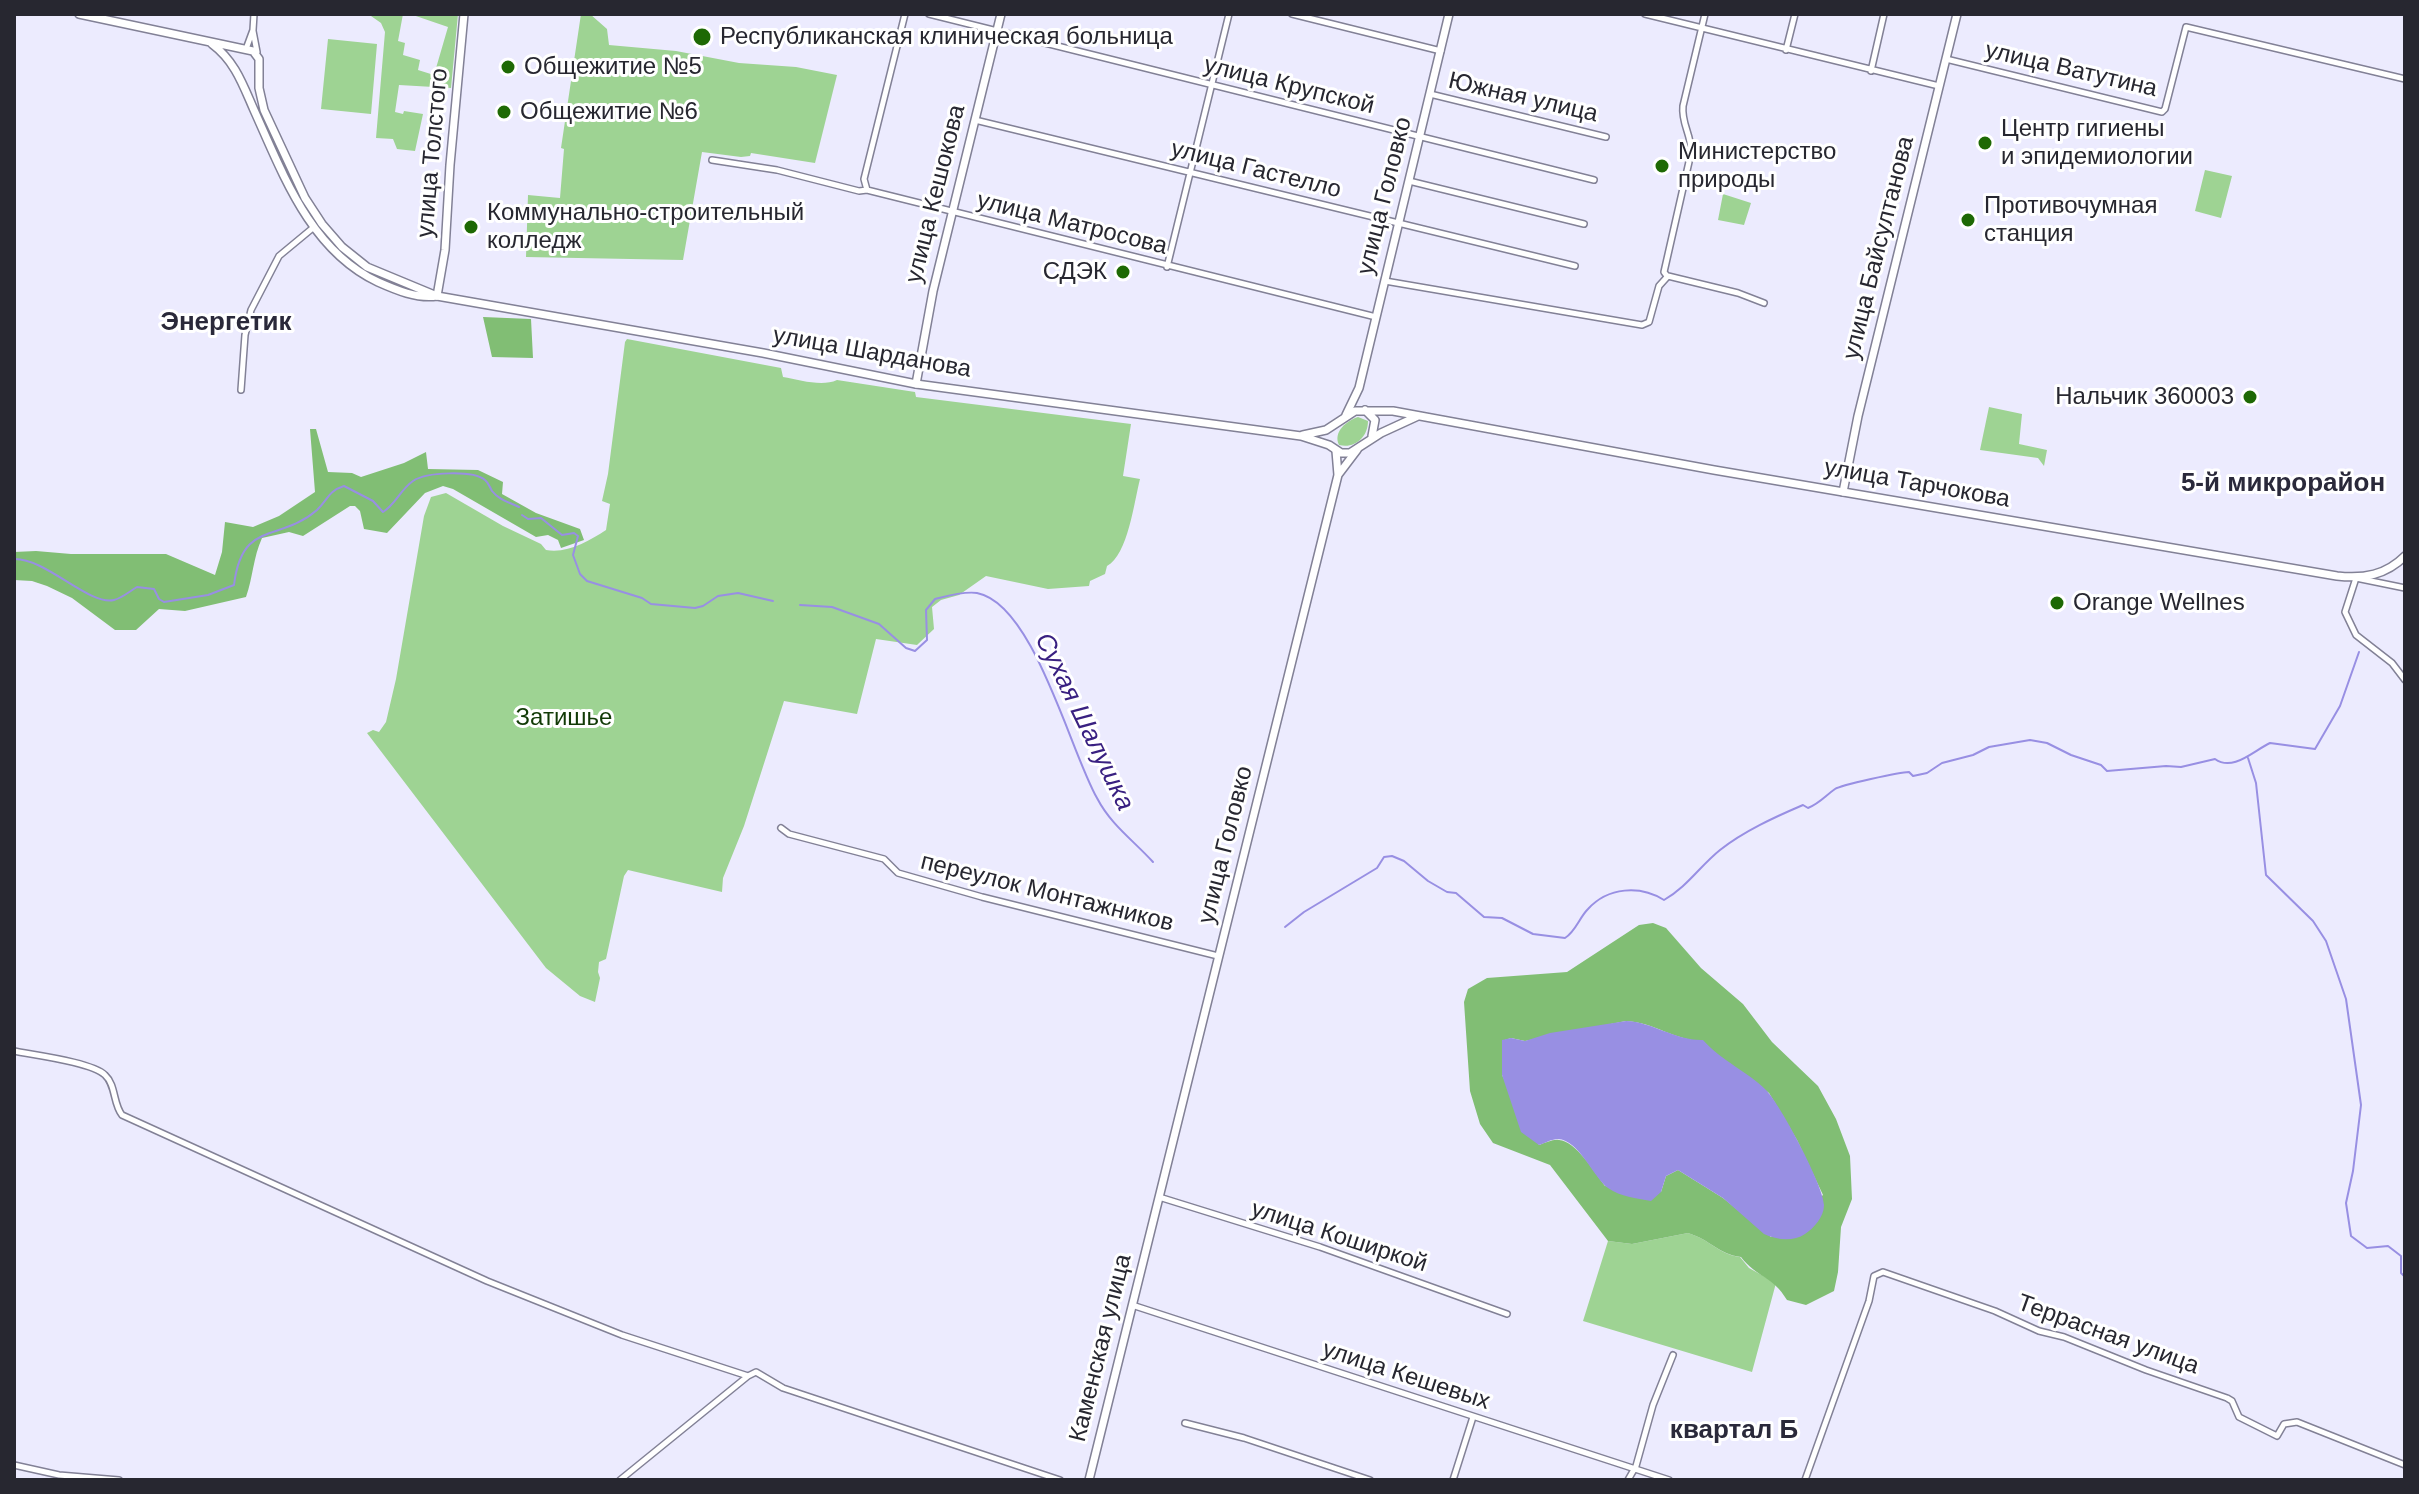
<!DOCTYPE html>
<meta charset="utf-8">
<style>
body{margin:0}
#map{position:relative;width:2419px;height:1494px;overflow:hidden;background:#ecebfe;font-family:Helvetica,sans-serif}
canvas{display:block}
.frame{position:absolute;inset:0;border:16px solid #272730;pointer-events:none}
</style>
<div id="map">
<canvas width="2419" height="1494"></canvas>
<div class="frame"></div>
</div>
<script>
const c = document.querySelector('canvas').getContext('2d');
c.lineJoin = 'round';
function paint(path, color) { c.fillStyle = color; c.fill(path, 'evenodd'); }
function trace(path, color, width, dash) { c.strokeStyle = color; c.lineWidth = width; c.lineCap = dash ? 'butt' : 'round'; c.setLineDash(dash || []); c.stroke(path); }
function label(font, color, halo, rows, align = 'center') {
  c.font = font + ' Helvetica,sans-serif'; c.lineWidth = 6; c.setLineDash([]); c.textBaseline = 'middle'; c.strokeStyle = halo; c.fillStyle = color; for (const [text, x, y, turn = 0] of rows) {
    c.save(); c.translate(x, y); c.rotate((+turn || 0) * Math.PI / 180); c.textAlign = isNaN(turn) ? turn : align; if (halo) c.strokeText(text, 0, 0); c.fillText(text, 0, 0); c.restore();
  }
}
paint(new Path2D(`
 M 373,14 L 403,14 L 398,41 L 405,43 L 403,55 L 420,60 L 418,70 L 434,75 L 448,27 L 410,14 L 458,14 L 451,88 L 399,85 L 395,112 L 403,114 L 404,111 L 423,114 L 415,151 L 397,149 L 393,139 L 376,138 L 385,32 L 381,23 L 371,16 Z
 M 581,14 L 590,14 L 607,29 L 609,45 L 676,51 L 739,63 L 796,67 L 837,75 L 815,163 L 751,153 L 750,156 L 741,157 L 702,152 L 683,260 L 526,257 L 528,195 L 560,198 L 564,149 L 561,148 Z
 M 328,39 L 377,44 L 371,114 L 321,109 Z
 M 2205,170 L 2232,176 L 2221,218 L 2195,211 Z
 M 1723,194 L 1751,203 L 1744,225 L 1718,220 Z
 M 627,339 L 781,368 L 783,377 C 800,380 822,387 837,380 L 915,392 L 916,397 L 1131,424 L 1123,476 L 1140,479 C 1134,502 1128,555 1107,566 L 1105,574 L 1090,581 L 1089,586 L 1048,589 L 986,576 L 959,595 L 941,600 L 932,607 L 934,629 L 917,645 L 876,639 L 857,714 L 784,701 L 744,826 L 723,878 L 722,892 L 628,870 L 624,876 L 606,959 L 599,962 L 598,972 L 600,978 L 595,1002 L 580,996 L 546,968 L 367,733 L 373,730 L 379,732 L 386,722 L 396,679 L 424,516 L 431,497 L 446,493 L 503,526 L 541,544 L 546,550 C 567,554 589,541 606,530 L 610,504 L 602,501 L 608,474 L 625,342 Z
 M 1989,407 L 2022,414 L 2019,444 L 2047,450 L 2044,466 L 2038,458 L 1980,450 Z
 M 1358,417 L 1368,421 C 1368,437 1355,449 1339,445 C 1333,432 1346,421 1358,417 Z
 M 1688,1233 C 1711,1240 1718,1254 1740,1257 L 1749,1268 L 1776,1283 L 1752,1372 L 1583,1321 L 1608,1241 L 1632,1244 Z`), '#9ed393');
paint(new Path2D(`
 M 483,317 L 531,319 L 533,358 L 492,357 Z
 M 310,429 L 316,429 L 328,472 L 352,473 L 361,477 L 404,463 L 426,452 L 428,469 L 478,470 L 503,482 L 502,494 L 536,513 L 580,529 L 584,540 L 561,548 L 558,540 L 548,535 L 536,537 L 453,489 L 443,486 L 425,493 L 387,533 L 364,529 L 360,511 L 355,506 L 350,506 L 303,536 L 289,532 L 262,538 C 253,558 253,577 246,597 L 185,611 L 159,609 L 136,630 L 115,630 L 72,598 L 47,586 L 32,581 L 14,580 L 14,552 L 36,551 L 71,554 L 166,554 L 215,575 L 222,552 L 225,522 L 253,527 L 279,516 L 315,492 Z
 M 1653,923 L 1666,928 L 1701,968 L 1743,1004 L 1772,1042 L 1818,1086 L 1836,1119 L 1850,1156 L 1852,1199 L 1841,1227 L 1838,1272 L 1834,1291 L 1806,1305 L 1787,1300 C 1772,1275 1757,1278 1741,1257 C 1718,1254 1711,1240 1688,1233 L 1632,1244 L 1608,1241 L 1550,1165 L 1493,1143 L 1480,1124 L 1470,1091 L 1464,1002 L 1468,989 L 1487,978 L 1567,972 L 1639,925 ZM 1626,1021 C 1653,1022 1676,1041 1703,1041 L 1719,1057 L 1769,1093 L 1797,1140 L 1823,1195 L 1771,1237 L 1723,1198 L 1678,1170 L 1666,1176 L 1661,1192 L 1605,1186 C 1595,1173 1576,1141 1559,1140 C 1553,1139 1545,1143 1539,1145 L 1502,1075 L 1502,1041 L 1511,1038 L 1525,1041 Z`), '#81be74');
paint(new Path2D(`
 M 1626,1021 C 1653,1022 1676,1041 1703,1040 C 1723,1062 1747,1071 1766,1090 C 1780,1104 1824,1186 1824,1205 C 1824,1217 1814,1228 1805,1234 C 1793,1242 1777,1240 1764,1234 L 1723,1198 L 1678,1170 L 1666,1176 L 1661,1192 L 1651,1201 C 1636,1198 1621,1197 1608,1188 C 1593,1177 1579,1140 1558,1139 C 1552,1139 1545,1143 1539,1145 L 1521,1132 L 1502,1075 L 1502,1040 L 1511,1038 L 1525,1041 L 1550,1033 Z`), '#988fe3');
trace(new Path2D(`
 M 522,515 L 528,519 L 541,518 L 562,535 L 574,533 L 578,536 L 573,555 L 580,574 L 587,581 L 642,598 L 651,604 L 695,608 L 703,606 L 718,596 L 738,593 L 773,601
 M 14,559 C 46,558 89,606 114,600 C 122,598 130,591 137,587 L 154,589 L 159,599 L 164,602 L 208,595 L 234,585 C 242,519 279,543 317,510 C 328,500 328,491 344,486 L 373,501 L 383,512 C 396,504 400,490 413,481 C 426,472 473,470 485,480 C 489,483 490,488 492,491 C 499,500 509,502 519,507
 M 800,605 L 832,607 L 879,624 L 906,648 L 915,651 L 927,640 L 926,610 L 935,599 C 947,596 964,591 977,593 C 1034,604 1070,751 1097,798 C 1111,825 1133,840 1153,862
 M 2248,758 L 2256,783 L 2266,875 L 2313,921 L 2326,941 L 2346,999 L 2361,1105 L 2353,1171 L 2346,1203 L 2351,1236 L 2367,1248 L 2388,1246 L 2401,1256 L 2401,1273 L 2405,1277
 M 1285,927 L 1304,912 L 1377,868 L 1384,857 L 1392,856 L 1404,861 L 1428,881 L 1447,892 L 1456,893 L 1484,917 L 1502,918 L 1533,934 L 1565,938 C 1576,931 1579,918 1588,909 C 1608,887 1640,885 1664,900 C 1687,887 1700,866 1720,850 C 1744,831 1775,817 1803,805 L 1808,808 C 1820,803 1825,796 1835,789 C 1841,785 1900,772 1909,772 L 1913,776 L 1927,773 L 1942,763 L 1973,755 L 1989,747 L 2030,740 L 2047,743 L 2071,755 L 2101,765 L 2107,771 L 2166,766 L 2181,767 L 2215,759 C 2233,772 2253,751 2270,743 L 2315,749 L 2340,706 L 2359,652`), '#988fe3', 2);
const minor = new Path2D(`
 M 929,14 L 1594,180
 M 1292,14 L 1441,51
 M 1645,14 L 1939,86
 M 253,31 L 257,52
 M 246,49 L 253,30 L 254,14
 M 1786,50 L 1795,14
 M 1946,59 L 2162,112 L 2165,109 L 2186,27 L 2405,79
 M 1871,71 L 1884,14
 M 1430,94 L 1606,137
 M 975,120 L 1575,266
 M 712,160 L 777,170 L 859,191 L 867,190 L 1376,317
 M 1409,181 L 1584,224
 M 867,190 L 864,179 L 905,14
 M 1167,267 L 1229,14
 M 1667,276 L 1664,272 L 1691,153 C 1692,135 1681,124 1683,106 L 1705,14
 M 1385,281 L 1642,325 L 1649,322 L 1659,286 L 1668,276 L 1738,293 L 1764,303
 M 241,390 L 245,335 L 251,310 L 279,256 L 314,227
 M 2405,588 L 2356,578 L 2345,612 L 2356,635 L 2392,663 L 2405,680
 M 781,828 L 789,834 L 884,859 L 898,873 L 982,897 L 1218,956
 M 14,1051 C 33,1055 92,1062 105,1075 C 116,1085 113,1104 122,1115 L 487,1281 L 622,1335 L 748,1376
 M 1159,1197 L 1320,1247 L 1507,1314
 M 1132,1305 L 1669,1480
 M 1185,1423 L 1244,1438 L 1370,1480
 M 14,1465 L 59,1475 L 119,1480
 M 620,1480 L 748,1376 L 756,1372 L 783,1388 L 1060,1480
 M 1453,1480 L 1473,1417
 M 1628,1480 L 1636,1466 L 1653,1405 L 1673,1355
 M 1805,1480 L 1869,1301 L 1874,1276 L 1883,1272 L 1995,1311 L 2039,1331 L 2064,1337 L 2146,1370 L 2227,1398 L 2232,1401 L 2239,1417 L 2277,1436 L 2284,1424 L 2297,1422 L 2405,1465`);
const tertiary = new Path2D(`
 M 437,296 L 445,250 L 450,165 L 464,14
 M 916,384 L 933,291 L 1001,14
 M 1346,415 L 1359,388 L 1449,14
 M 1338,475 L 1357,450
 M 1843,492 L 1858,416 L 1957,14
 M 1089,1480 L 1338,475 L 1336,451`);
const secondary = new Path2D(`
 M 79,14 L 253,51 L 259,59 L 259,88 L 264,110 L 305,198 L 322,224 L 342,247 L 367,267 L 437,296 L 763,353 L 916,384 L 1301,436 L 1329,445 L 1341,453 L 1350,453 L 1381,433 L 1418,416
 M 212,44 C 235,61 243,85 254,110 C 283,174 310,250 378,282 C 396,290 417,299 437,296
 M 1365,410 L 1375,420 L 1372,436
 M 1303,435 L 1326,430 L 1355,411 L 1393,411 L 1714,470 L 2337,576 C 2364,579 2386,575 2405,556`);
trace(minor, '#828196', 8);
trace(tertiary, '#828196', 10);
trace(secondary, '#828196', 10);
trace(minor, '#fff', 5);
trace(tertiary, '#fff', 7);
trace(secondary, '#fff', 7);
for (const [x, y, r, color] of [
 [702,37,10,"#1e6904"],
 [508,67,8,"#1e6904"],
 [504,112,8,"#1e6904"],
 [1985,143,8,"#1e6904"],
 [1662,166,8,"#1e6904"],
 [1968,220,8,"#1e6904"],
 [471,227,8,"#1e6904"],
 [1123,272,8,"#1e6904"],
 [2250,397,8,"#1e6904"],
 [2057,603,8,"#1e6904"]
]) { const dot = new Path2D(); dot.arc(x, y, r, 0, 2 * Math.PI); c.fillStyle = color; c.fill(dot); trace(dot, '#fff', 3); }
label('24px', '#272730', '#fff', [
 ["Республиканская клиническая больница",720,37],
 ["Общежитие №5",524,67],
 ["Общежитие №6",520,112],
 ["Центр гигиены",2001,129],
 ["и эпидемиологии",2001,157],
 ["Министерство",1678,152],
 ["природы",1678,180],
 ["Противочумная",1984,206],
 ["станция",1984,234],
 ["Коммунально-строительный",487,213],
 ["колледж",487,241],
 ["СДЭК",1107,272,"right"],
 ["Нальчик 360003",2234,397,"right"],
 ["Orange Wellnes",2073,603]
], 'left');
label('24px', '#272730', '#fff', [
 ["улица Ватутина",2071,70,13],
 ["улица Крупской",1289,86,14],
 ["Южная улица",1523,98,13],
 ["улица Толстого",433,153,-85],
 ["улица Гастелло",1256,170,14],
 ["улица Кешокова",936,194,-76],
 ["улица Головко",1385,196,-76],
 ["улица Матросова",1072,224,14],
 ["улица Байсултанова",1879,248,-76],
 ["улица Шарданова",872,353,10],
 ["улица Тарчокова",1917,484,10],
 ["улица Головко",1226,845,-76],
 ["переулок Монтажников",1047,893,14],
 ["улица Коширкой",1339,1237,18],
 ["Террасная улица",2108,1335,20],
 ["Каменская улица",1101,1348,-76],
 ["улица Кешевых",1406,1376,18]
]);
label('24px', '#113a06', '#fff', [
 ["Затишье",564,718]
]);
label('bold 26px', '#2a293a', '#fff', [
 ["Энергетик",226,323],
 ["5-й микрорайон",2283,484],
 ["квартал Б",1734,1431]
]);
label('italic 26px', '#392081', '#fff', [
 ["Сухая Шалушка",1084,722,64]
]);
</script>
